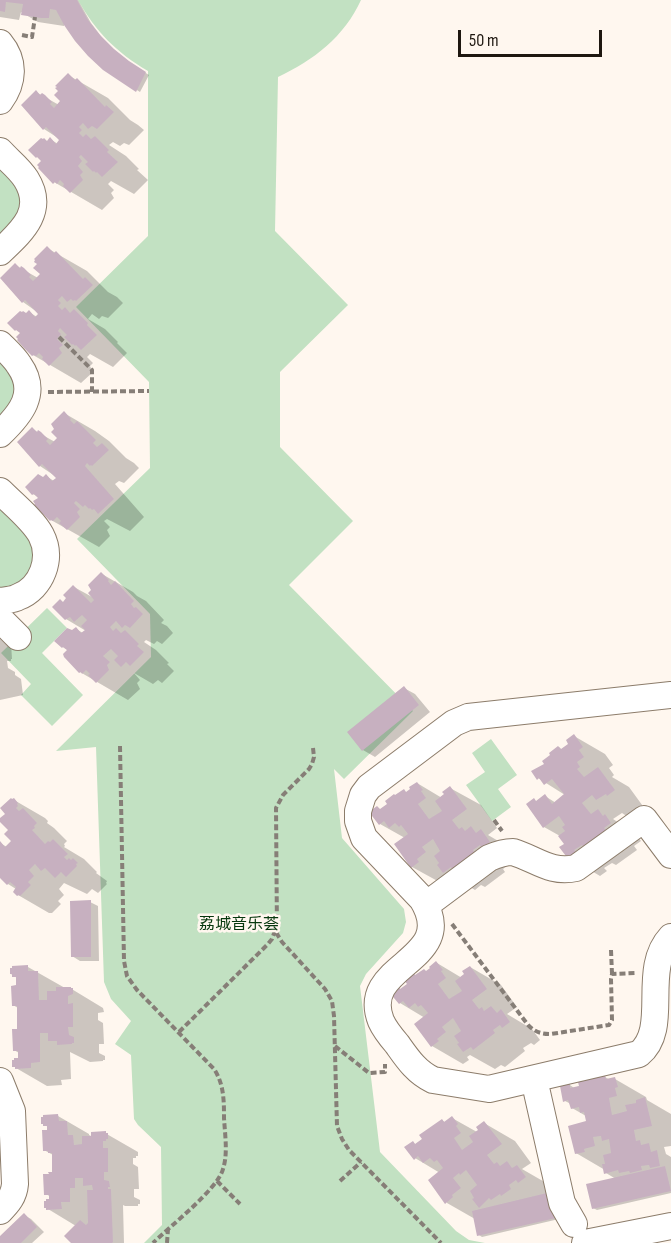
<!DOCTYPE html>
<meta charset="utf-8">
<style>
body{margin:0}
#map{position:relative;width:671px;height:1243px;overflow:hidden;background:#fff7ef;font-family:"Sofia Sans Condensed",sans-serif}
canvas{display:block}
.scale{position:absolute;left:458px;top:30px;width:144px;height:27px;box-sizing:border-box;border:3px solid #1e1710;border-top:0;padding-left:8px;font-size:18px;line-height:21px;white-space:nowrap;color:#1e1710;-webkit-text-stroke:4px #fff7ef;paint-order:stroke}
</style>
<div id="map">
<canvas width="671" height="1243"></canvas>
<div class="scale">50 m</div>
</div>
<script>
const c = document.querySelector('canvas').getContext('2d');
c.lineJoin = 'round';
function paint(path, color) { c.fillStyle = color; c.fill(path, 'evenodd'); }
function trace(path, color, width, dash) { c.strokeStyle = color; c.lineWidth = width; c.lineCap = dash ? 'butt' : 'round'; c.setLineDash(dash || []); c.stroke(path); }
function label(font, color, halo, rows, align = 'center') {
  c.font = font + ' "Sofia Sans Condensed","Noto Sans SC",sans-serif'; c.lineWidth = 5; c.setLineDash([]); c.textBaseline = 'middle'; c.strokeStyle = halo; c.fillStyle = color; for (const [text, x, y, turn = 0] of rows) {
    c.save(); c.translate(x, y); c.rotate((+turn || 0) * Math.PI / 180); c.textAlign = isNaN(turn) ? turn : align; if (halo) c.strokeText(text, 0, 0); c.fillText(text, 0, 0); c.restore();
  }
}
paint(new Path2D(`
 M 78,0 L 361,0 C 344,37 314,60 278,77 L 275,231 L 348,305 L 280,372 L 280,447 L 353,521 L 289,585 L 413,711 L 344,779 L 334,769 L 342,838 L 404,909 L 406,922 L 403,933 L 366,974 L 360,986 L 380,1152 L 456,1231 L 469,1240 L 485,1243 L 144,1243 L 162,1225 L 161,1147 L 138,1125 L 134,1119 L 131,1055 L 115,1044 L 131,1021 L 111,999 L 104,982 L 96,747 L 56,751 L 151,657 L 150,614 L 77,539 L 150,468 L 149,382 L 76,307 L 148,236 L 148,71 C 116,52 96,32 78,0 Z
 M 0,163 L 19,183 L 24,209 L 0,241 Z
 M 0,357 L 13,371 L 18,397 L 0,422 Z
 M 0,504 L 37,547 L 29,580 L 0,592 Z
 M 47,608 L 67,628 L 42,653 L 83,695 L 52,726 L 21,695 L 31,684 L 1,653 Z
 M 491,739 L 517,775 L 498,789 L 511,807 L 492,821 L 466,785 L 485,772 L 472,753 Z`), '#c2e1c2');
paint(new Path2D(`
 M 0,0 L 78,0 L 91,23 L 103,39 L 117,53 L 133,65 L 149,75 L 140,92 L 104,69 L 64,22 L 64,26 L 38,22 L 21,12 L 19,20 L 0,17 Z
 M 68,75 L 108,98 L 130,120 L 138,125 L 144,130 L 129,145 L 124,143 L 120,146 L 113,142 L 109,145 L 126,156 L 139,169 L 137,170 L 148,180 L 134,194 L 111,181 L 108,184 L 114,190 L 111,193 L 114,198 L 102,210 L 54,182 L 43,161 L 48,142 L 50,139 L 58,144 L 61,140 L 44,129 L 36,92 L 59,105 L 63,101 Z
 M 47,248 L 87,271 L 108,292 L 117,297 L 123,303 L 108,318 L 102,316 L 99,319 L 92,314 L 88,319 L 105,329 L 118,342 L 117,343 L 127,353 L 113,367 L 90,354 L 87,357 L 93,363 L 90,366 L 93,372 L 81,383 L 33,355 L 22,334 L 29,312 L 37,317 L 40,314 L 23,302 L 15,265 L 38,278 L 42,274 Z
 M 64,413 L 95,431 L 109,441 L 126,458 L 134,463 L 139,468 L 124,483 L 119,481 L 115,484 L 144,517 L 130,531 L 107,519 L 104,521 L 110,527 L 107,530 L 110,536 L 99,547 L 51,520 L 40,498 L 33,494 L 46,476 L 54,481 L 58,478 L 40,466 L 19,442 L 32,429 L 55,442 L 59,438 Z
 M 102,574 L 133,592 L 137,596 L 146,601 L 164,620 L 161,623 L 167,626 L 173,633 L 162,644 L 157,641 L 154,644 L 146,640 L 144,642 L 156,650 L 169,663 L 167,664 L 174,671 L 162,683 L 158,680 L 153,684 L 134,673 L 140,680 L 137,683 L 140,689 L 128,700 L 80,672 L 69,651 L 63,647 L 76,629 L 83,633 L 86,631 L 66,619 L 64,603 L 74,587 L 94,598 Z
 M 0,636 L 11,643 L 12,659 L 11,659 L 11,661 L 7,661 L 8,668 L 15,672 L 15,675 L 21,679 L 23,695 L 0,700 Z
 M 404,688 L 415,694 L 430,712 L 375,757 L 363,750 L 349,732 Z
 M 574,736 L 605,754 L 613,765 L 609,768 L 614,775 L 612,777 L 629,787 L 645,809 L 628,817 L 622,813 L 613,819 L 636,834 L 641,841 L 634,846 L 637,850 L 616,865 L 612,863 L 604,868 L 607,871 L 600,876 L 570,858 L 566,844 L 560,836 L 544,827 L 537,802 L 545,796 L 556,803 L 565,795 L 538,778 L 546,764 L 559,747 L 562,750 L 570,744 Z
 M 417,783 L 442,798 L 450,788 L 481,805 L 497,828 L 488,835 L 512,849 L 511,863 L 503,869 L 505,872 L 485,887 L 481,885 L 475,890 L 450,875 L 443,884 L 412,867 L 405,838 L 380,824 L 381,810 L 404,791 L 407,793 Z
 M 14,800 L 45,818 L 48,821 L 47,823 L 54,828 L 67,841 L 64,844 L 65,846 L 64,847 L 84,859 L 97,872 L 96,873 L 107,881 L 106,883 L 107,884 L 98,893 L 92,889 L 87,894 L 64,883 L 59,889 L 64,895 L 58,901 L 61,904 L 52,913 L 49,913 L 18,895 L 16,889 L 8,884 L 0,876 L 0,843 L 7,847 L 13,841 L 7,814 Z
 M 90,902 L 98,906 L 99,961 L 80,961 L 72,956 Z
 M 437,963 L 462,978 L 470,967 L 501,985 L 517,1007 L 507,1014 L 532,1029 L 540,1040 L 534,1045 L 531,1043 L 523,1048 L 525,1051 L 505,1067 L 501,1065 L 495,1069 L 470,1055 L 467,1057 L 469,1060 L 463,1064 L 432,1046 L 416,1024 L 425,1018 L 400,1003 L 398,987 L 401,990 L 416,976 L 427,972 Z
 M 28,967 L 65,988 L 70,988 L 103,1008 L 104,1012 L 98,1013 L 98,1020 L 103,1023 L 104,1044 L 99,1044 L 99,1053 L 105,1056 L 105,1060 L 103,1060 L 103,1061 L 90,1062 L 70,1052 L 71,1079 L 61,1080 L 62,1085 L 47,1086 L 16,1068 L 19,1059 L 19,1053 L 14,1050 L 19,1030 L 18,1008 L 13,1005 L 18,987 L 17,978 L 11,974 Z
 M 605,1077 L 610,1080 L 615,1079 L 646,1097 L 647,1100 L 671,1114 L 671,1146 L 664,1147 L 666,1154 L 671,1157 L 671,1193 L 597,1210 L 593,1208 L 616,1179 L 606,1173 L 605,1170 L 576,1153 L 588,1122 L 586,1116 L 572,1108 L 571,1104 L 565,1101 L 570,1085 L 574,1088 Z
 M 58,1116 L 89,1134 L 89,1135 L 93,1137 L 105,1133 L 138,1152 L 138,1156 L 136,1156 L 136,1158 L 133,1158 L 133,1164 L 138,1167 L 139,1189 L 134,1189 L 134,1197 L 140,1200 L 140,1204 L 138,1204 L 138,1206 L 125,1206 L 123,1205 L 124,1243 L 73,1243 L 76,1226 L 48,1209 L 51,1197 L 46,1194 L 54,1173 L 53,1155 L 44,1150 L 48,1132 L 48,1127 L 45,1125 Z
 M 452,1118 L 477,1132 L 484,1123 L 515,1141 L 531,1163 L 522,1169 L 548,1184 L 559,1219 L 482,1237 L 479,1235 L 475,1219 L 447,1203 L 440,1173 L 415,1158 L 413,1142 L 416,1145 L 442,1120 L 446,1123 Z
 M 24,1215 L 31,1219 L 44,1232 L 32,1243 L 0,1243 L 0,1238 Z`), '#0003');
paint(new Path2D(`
 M 0,0 L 77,0 L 88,20 L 100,35 L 114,49 L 129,61 L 146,72 L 136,92 L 103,70 L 88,56 L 75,41 L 64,25 L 56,10 L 50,9 L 49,18 L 41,18 L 21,15 L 23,4 L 6,2 L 5,12 L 0,11 Z
 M 68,73 L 75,80 L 77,78 L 105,107 L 106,105 L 114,112 L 97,129 L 92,126 L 88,129 L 83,123 L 79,127 L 82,130 L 79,133 L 83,137 L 86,134 L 91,139 L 95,136 L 109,150 L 107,152 L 118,162 L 102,177 L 97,172 L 96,173 L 94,171 L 93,172 L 85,164 L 88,162 L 81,155 L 79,157 L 82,161 L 78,166 L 83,172 L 80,175 L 83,180 L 70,193 L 63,186 L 64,184 L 60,180 L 57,184 L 55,182 L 53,184 L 38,168 L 39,167 L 37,165 L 41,161 L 37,157 L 36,158 L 28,150 L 41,138 L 43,139 L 44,138 L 47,141 L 50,137 L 56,144 L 59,140 L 46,127 L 43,130 L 21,105 L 36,90 L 40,95 L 42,93 L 45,95 L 52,102 L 50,104 L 54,108 L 60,101 L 54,95 L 58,91 L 55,88 L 57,87 L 55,86 Z
 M 47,246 L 54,253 L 56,251 L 83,279 L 85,277 L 93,285 L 76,301 L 75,300 L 73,301 L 71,299 L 67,302 L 62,296 L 58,300 L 61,303 L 58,306 L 62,310 L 65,307 L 70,313 L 74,309 L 88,323 L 87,325 L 97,335 L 81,350 L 76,345 L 75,346 L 73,344 L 72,345 L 64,337 L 67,335 L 60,328 L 58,331 L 61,334 L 57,339 L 63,345 L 59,348 L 62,353 L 49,366 L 42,359 L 43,357 L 39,353 L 36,356 L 34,355 L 32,356 L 24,348 L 17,340 L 18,339 L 16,337 L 20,333 L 16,330 L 15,331 L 7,323 L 20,311 L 22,312 L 23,311 L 26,313 L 29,310 L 35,317 L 38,314 L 25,300 L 22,303 L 0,278 L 15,263 L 20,268 L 21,266 L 24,268 L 31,275 L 29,277 L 33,281 L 40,274 L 33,268 L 37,264 L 34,262 L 35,260 L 34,259 Z
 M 64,411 L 71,419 L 70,420 L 74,424 L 77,421 L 96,440 L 93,443 L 97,447 L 102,443 L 109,450 L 92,466 L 91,465 L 90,466 L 87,463 L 85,466 L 114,499 L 98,514 L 94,509 L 92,510 L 90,508 L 89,509 L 85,505 L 83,507 L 76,501 L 74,503 L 80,509 L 77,512 L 80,517 L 67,530 L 59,523 L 61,521 L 57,517 L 53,521 L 51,520 L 50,521 L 34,505 L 35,504 L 33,501 L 38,498 L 34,494 L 32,495 L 25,487 L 38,474 L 43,477 L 46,474 L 52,481 L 56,478 L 42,464 L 39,467 L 17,442 L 32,427 L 37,432 L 38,430 L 41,432 L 48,439 L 46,441 L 50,445 L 57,438 L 51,432 L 54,429 L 51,424 Z
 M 101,572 L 109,580 L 108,581 L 111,585 L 115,581 L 134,601 L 131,604 L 134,608 L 136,607 L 143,614 L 130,628 L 125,625 L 122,628 L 116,621 L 110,627 L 113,631 L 116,628 L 121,633 L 125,630 L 139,644 L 137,646 L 144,652 L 130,666 L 126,662 L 121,667 L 114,660 L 118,656 L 111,649 L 103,656 L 110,662 L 107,665 L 109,670 L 96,683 L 88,675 L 90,674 L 86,670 L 82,674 L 81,672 L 79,673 L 64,657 L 63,654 L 67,650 L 63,647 L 62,648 L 54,641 L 67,628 L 72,630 L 76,627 L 81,633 L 85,630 L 81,626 L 87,620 L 82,615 L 74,622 L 70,617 L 65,620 L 52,607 L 60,599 L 63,602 L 66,598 L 63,595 L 73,585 L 91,603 L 94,600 L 88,593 L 91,590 L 88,585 Z
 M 404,686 L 419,705 L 362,751 L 347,732 Z
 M 574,734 L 583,747 L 579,750 L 584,757 L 577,762 L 580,767 L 577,769 L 584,777 L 598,767 L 615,790 L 607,796 L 606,794 L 596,800 L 592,795 L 582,803 L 591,814 L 598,809 L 603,816 L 605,814 L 611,823 L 604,828 L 607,831 L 584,848 L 582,845 L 574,850 L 577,853 L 569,860 L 559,847 L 564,844 L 558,836 L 565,831 L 562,827 L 565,825 L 559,816 L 543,828 L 526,804 L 534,798 L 536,801 L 545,794 L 552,804 L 564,794 L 552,779 L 544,785 L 539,778 L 537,780 L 531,771 L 544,764 L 542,761 L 550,755 L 549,753 L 558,746 L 561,749 L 568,744 L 566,740 Z
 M 417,782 L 423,790 L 421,791 L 426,798 L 418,804 L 429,819 L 442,811 L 435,801 L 444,794 L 442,792 L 450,786 L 467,809 L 452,820 L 459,829 L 462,827 L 465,831 L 471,826 L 476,833 L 481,829 L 490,842 L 482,848 L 480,845 L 473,850 L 475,854 L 453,870 L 451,867 L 443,873 L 437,865 L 439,863 L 434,856 L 440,851 L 433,839 L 422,847 L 426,852 L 417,859 L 419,862 L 411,868 L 394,844 L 408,834 L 401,825 L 399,827 L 395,823 L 389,828 L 384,821 L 379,825 L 369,812 L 377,806 L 380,809 L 387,804 L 385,801 L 394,794 L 395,795 L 404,789 L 406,792 L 410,789 L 409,787 Z
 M 11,798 L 12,799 L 14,798 L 18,803 L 17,804 L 18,806 L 16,808 L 19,811 L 23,808 L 37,823 L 34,826 L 35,828 L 32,830 L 45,844 L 48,841 L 50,842 L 53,839 L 68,854 L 64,857 L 67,860 L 69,858 L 71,860 L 73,858 L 78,863 L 76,864 L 77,866 L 66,877 L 61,872 L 55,878 L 45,868 L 41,871 L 35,864 L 29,870 L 34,876 L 28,882 L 31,885 L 20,896 L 19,895 L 17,896 L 13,892 L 16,887 L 10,882 L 7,885 L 0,878 L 0,841 L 5,847 L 11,841 L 4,834 L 8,830 L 0,822 L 0,818 L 5,814 L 0,808 Z
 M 91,900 L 91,957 L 71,957 L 70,901 Z
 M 436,961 L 443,970 L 441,971 L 446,978 L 438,984 L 449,999 L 462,991 L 455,981 L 464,974 L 462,971 L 470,966 L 487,989 L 472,1000 L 479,1009 L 482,1007 L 484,1011 L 491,1006 L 497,1013 L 501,1009 L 510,1022 L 502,1028 L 500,1025 L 493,1030 L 495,1033 L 473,1050 L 471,1047 L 463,1052 L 457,1044 L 459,1043 L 454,1036 L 461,1031 L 453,1018 L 442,1027 L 446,1032 L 437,1039 L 439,1041 L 431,1047 L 414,1024 L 428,1013 L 421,1005 L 418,1007 L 415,1003 L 409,1008 L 403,1001 L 399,1004 L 389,992 L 398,986 L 400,989 L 407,984 L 404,980 L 414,973 L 415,975 L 424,969 L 426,971 L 430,968 L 429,967 Z
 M 28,965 L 28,971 L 38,971 L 39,1000 L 47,1000 L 47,991 L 56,991 L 56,987 L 71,987 L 71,988 L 73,988 L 73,994 L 68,996 L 68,1004 L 73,1003 L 73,1027 L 68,1027 L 69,1035 L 74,1037 L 74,1043 L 72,1043 L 72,1044 L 57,1045 L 57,1041 L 48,1041 L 48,1033 L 40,1033 L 40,1062 L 31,1063 L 31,1068 L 15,1069 L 15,1067 L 12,1067 L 12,1060 L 14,1060 L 14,1058 L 18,1058 L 18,1051 L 13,1051 L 12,1029 L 17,1029 L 17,1006 L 12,1006 L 11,986 L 16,985 L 16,977 L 12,977 L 12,974 L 10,974 L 10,968 L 12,968 L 12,966 Z
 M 605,1075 L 606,1079 L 615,1077 L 618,1087 L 615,1088 L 617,1096 L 609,1098 L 612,1115 L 627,1111 L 625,1105 L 636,1103 L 636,1100 L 645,1097 L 652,1126 L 634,1130 L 636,1141 L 640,1140 L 641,1145 L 649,1143 L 651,1152 L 657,1150 L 660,1166 L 650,1168 L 649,1165 L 641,1166 L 642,1170 L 630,1173 L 629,1171 L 619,1173 L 618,1170 L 604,1174 L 602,1164 L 605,1164 L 603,1155 L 611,1153 L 609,1139 L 602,1141 L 601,1136 L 593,1137 L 595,1146 L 584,1149 L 585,1152 L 575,1154 L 568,1126 L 586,1121 L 584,1112 L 580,1113 L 579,1107 L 571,1109 L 568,1100 L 563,1102 L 560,1086 L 570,1084 L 570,1088 L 579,1086 L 578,1082 Z
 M 58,1114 L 59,1121 L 67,1121 L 68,1135 L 73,1135 L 74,1145 L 82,1144 L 82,1136 L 91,1136 L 91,1132 L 106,1131 L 106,1133 L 108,1133 L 108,1139 L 106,1139 L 106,1141 L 103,1141 L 103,1148 L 108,1148 L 108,1172 L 104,1172 L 104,1180 L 109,1181 L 110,1187 L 108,1187 L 108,1189 L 111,1189 L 113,1242 L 112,1243 L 71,1243 L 64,1236 L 80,1220 L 86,1225 L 88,1223 L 87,1190 L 93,1190 L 92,1185 L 83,1186 L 83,1178 L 75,1178 L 75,1188 L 70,1188 L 70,1202 L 61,1202 L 62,1209 L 46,1210 L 46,1208 L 44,1208 L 44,1201 L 46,1201 L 46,1199 L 49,1199 L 49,1195 L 44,1195 L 43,1174 L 49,1174 L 48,1172 L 52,1172 L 52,1153 L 48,1153 L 48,1151 L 43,1151 L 42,1130 L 47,1130 L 47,1126 L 43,1126 L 43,1124 L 41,1124 L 41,1117 L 43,1117 L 43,1115 Z
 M 452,1116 L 458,1124 L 456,1126 L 461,1133 L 454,1138 L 462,1150 L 473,1142 L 469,1136 L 478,1130 L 476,1127 L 484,1121 L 502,1144 L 487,1155 L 494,1164 L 497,1162 L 500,1166 L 507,1161 L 512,1168 L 517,1165 L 526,1177 L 518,1183 L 516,1180 L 509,1185 L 511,1189 L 501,1196 L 500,1194 L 491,1200 L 489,1198 L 479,1208 L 472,1199 L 474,1198 L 470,1191 L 477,1185 L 466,1170 L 460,1175 L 459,1173 L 453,1178 L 461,1188 L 452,1195 L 453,1197 L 445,1204 L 428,1180 L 443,1168 L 437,1160 L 434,1162 L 430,1158 L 423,1163 L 418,1156 L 414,1160 L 404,1147 L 413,1141 L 415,1144 L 422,1139 L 419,1135 L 442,1119 L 444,1122 Z
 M 665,1166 L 671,1191 L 592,1209 L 586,1184 Z
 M 551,1192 L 556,1218 L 477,1236 L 472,1211 Z
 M 24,1213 L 37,1227 L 21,1243 L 0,1243 L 0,1236 Z`), '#c7b0c0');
const minor = new Path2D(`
 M 0,43 C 15,61 14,82 0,101
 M 0,151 C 8,160 19,168 26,179 C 46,211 21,232 0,252
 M 0,344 C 7,351 14,357 19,365 C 39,393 20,415 0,434
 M 0,491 C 13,504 33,520 41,535 C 53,558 42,588 18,597 C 13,600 6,600 0,601
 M 0,619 L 18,637
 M 671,695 L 468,717 L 454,723 L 369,787 L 363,795 L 358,811 L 358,821 L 364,838 L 422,899 C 461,962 358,963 381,1021 C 385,1030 391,1037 397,1044 C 407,1058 416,1072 433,1080 L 489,1089 L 639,1054 C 671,1028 640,970 671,937
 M 426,905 L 489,858 C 498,854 504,852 513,852 C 536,859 551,874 576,868 L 644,819 L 671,855
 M 534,1079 L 562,1203 L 574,1224
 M 0,1081 L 12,1111 L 15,1184 C 14,1196 8,1203 0,1211
 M 585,1243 L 671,1226`);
trace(minor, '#8c7c6a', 28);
trace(new Path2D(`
 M 22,35 L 32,37 L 35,17
 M 59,337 L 92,370 L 92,392
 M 48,392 L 149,391
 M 120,746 L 124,961 L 127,976 L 137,990 L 214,1069 C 224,1084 224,1101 224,1118 C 225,1135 228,1154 223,1169 C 218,1189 169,1227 153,1243
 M 313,748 L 314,757 L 312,764 L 309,769 L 283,795 L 276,808 L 277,934 L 282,942 L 325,989 L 332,1001 L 334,1016 L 337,1126 L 342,1139 L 349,1150 L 441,1243
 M 494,820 L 502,831
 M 452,924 L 528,1025 C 535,1032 541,1034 551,1034 L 609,1025 L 612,1020 L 611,979 L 612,974 L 636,973
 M 611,950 L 612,974
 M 179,1032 L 268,944 L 272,939 L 276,928
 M 335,1046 L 369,1073 L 385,1072 L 385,1064
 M 217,1181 L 240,1204
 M 340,1181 L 361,1162
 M 167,1243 L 168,1229`), '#867e77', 4, [6, 3]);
trace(minor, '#fff', 26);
label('16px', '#07380e', '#fff7ef', [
 ["荔城音乐荟",239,925]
]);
</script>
